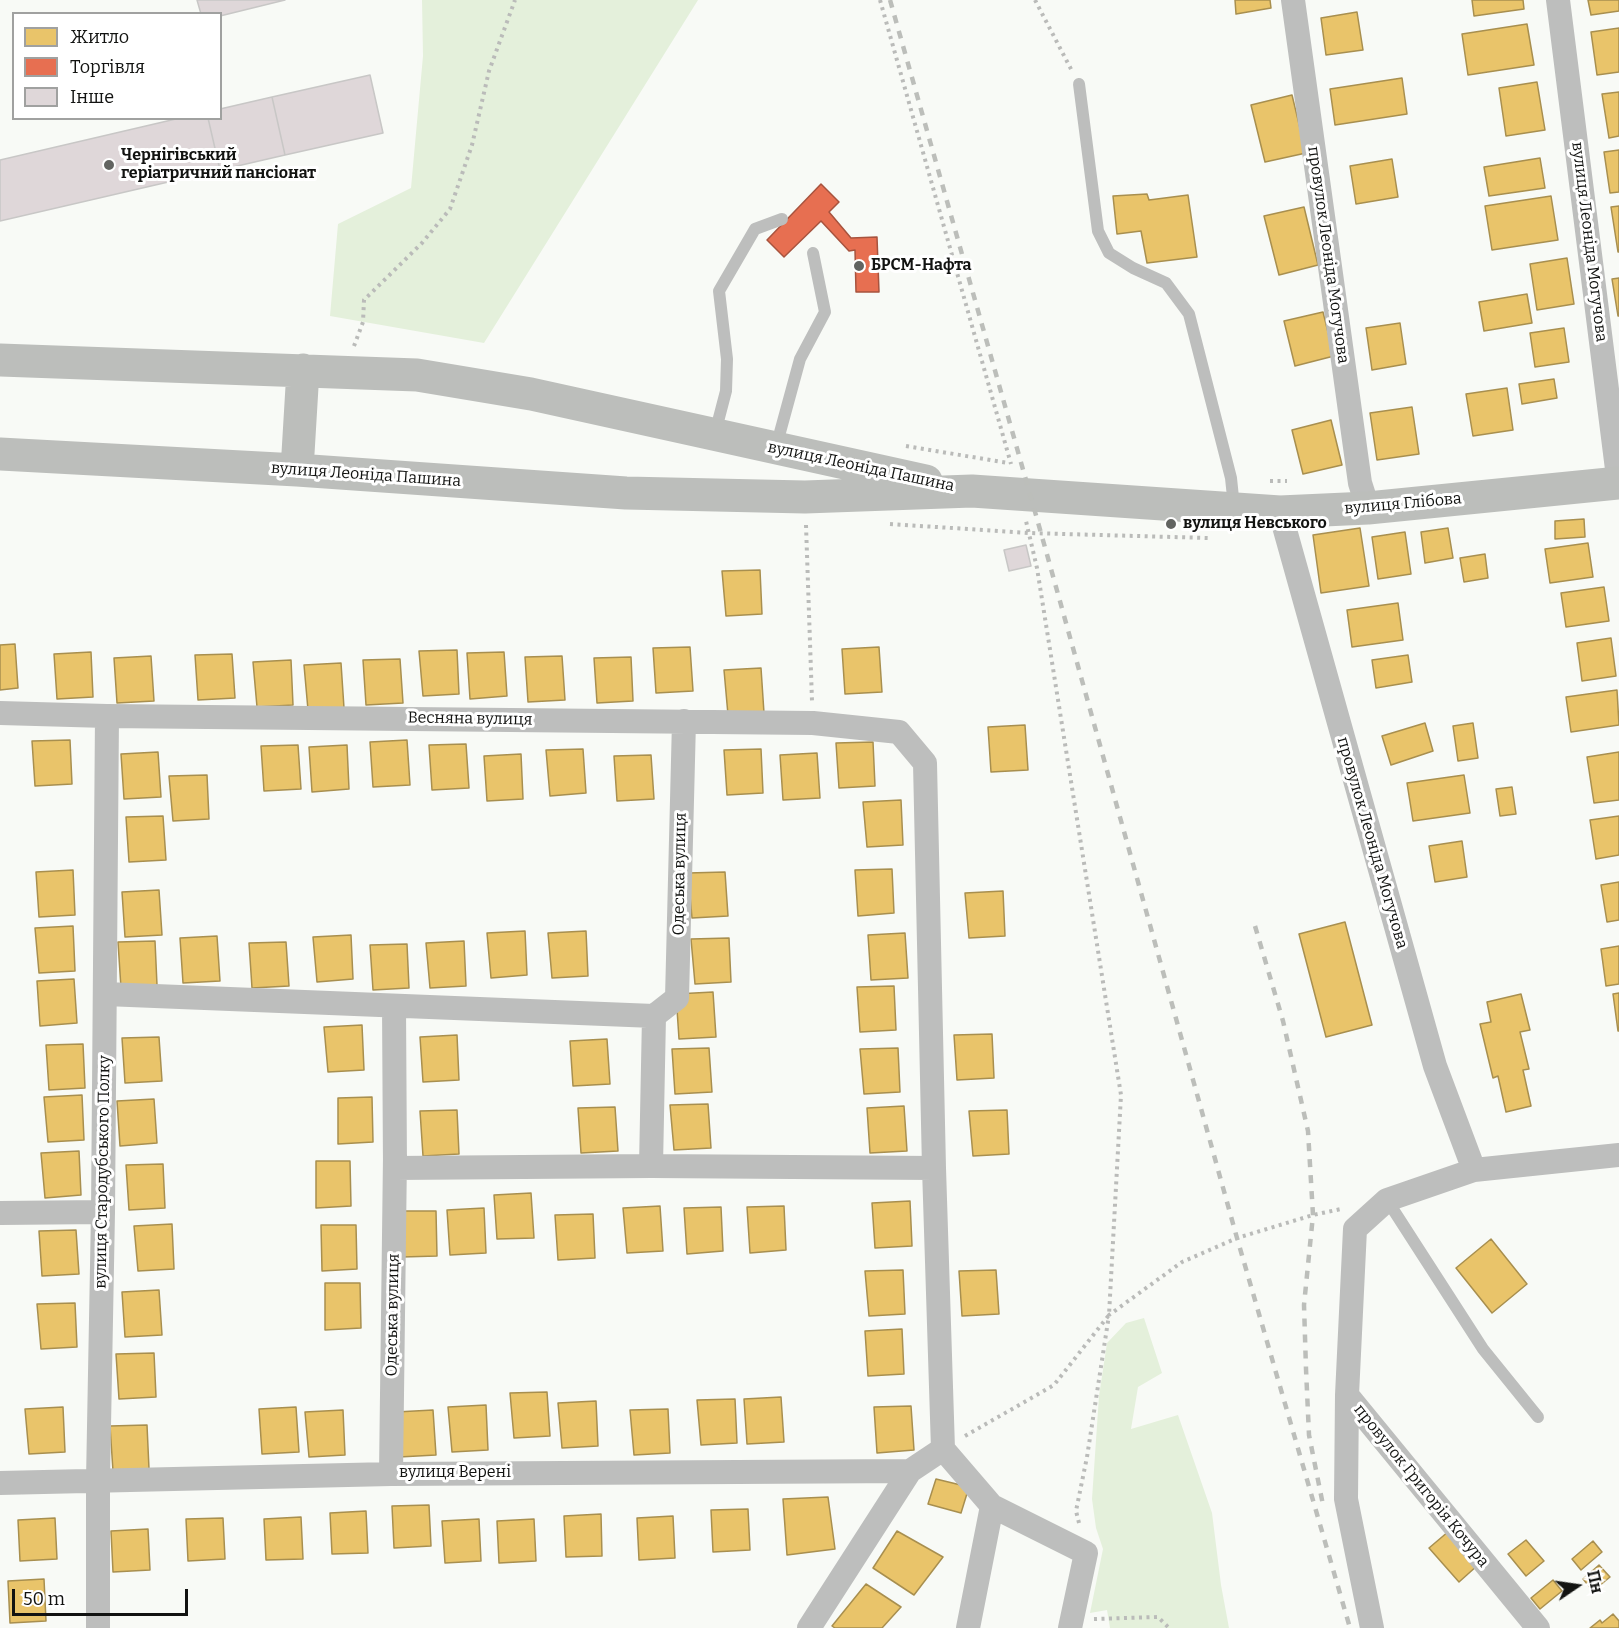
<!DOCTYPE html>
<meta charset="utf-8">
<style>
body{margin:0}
#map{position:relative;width:1619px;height:1628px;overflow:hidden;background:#f8faf6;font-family:Bitter,serif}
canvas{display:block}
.legend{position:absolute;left:12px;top:12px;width:210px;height:108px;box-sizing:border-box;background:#fff;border:2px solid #a0a1a0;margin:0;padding:8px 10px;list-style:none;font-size:18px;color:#121311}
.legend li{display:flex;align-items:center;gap:12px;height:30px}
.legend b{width:30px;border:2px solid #a0a1a0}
.north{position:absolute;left:1547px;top:1556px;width:60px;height:60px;-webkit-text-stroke:4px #fff;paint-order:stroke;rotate:77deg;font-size:16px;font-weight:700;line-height:24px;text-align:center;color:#121311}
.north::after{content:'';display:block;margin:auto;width:21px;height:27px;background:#121311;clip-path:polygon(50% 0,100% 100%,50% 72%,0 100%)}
.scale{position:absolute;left:12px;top:1589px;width:176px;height:27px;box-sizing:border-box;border:3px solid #121311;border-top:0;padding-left:8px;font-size:18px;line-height:21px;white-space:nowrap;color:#121311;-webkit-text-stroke:4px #fff;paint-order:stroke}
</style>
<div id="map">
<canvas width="1619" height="1628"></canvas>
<ul class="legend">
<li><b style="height:16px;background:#e9c46a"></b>Житло</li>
<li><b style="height:16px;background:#e76f51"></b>Торгівля</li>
<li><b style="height:16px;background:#dfd7d9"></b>Інше</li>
</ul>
<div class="north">Пн</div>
<div class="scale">50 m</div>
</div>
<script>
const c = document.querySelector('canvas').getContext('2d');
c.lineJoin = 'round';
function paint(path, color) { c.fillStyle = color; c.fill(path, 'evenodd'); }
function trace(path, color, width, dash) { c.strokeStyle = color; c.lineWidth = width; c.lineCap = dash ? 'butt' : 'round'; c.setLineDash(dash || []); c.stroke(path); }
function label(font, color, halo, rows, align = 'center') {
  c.font = font + ' Bitter,serif'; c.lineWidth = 6; c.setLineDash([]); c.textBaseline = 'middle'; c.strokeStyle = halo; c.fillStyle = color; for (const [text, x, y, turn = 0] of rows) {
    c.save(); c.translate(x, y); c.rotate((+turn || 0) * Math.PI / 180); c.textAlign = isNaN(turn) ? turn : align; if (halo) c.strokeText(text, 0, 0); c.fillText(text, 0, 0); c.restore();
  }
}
paint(new Path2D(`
 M 422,0 L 698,0 L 484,343 L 330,316 L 338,224 L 411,188 L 423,56 Z
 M 1144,1318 L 1162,1373 L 1138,1387 L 1131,1429 L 1178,1415 L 1212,1513 L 1221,1585 L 1229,1628 L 1110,1628 L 1107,1610 L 1090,1613 L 1103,1549 L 1096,1528 L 1092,1499 L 1099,1396 L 1107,1343 L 1126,1323 Z`), '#e4f0db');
const homes = new Path2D(`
 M 1235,0 L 1270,0 L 1271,8 L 1236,14 Z
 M 1472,0 L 1523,0 L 1524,9 L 1474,16 Z
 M 1588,0 L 1619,0 L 1619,11 L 1591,15 Z
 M 1357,12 L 1363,50 L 1326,55 L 1321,18 Z
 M 1527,24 L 1534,65 L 1468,75 L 1462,34 Z
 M 1619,28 L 1619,72 L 1597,75 L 1591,32 Z
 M 1402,78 L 1407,114 L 1335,125 L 1330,89 Z
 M 1537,82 L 1545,130 L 1506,136 L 1499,88 Z
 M 1619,92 L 1619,136 L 1609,138 L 1602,94 Z
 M 1292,95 L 1306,153 L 1265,162 L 1251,105 Z
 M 1619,150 L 1619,192 L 1610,193 L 1604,152 Z
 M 1540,158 L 1545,188 L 1489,196 L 1484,167 Z
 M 1392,159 L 1398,197 L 1356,204 L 1350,166 Z
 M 1147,194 L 1149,200 L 1188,195 L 1197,257 L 1147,263 L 1141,231 L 1117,234 L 1113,196 Z
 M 1551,196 L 1558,240 L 1492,250 L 1485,206 Z
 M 1619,206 L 1619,252 L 1618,252 L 1611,207 Z
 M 1304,207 L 1318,265 L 1279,275 L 1264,216 Z
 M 1567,258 L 1574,304 L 1537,310 L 1530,264 Z
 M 1619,278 L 1619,316 L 1618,316 L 1612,279 Z
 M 1527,294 L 1532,323 L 1484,331 L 1479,302 Z
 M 1323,312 L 1334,356 L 1295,366 L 1284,321 Z
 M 1400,323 L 1406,364 L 1372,370 L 1366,328 Z
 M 1564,328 L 1569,362 L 1535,367 L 1530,333 Z
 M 1554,379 L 1557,398 L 1522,404 L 1519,384 Z
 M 1507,388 L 1513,430 L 1473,436 L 1466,394 Z
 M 1412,407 L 1419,454 L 1377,460 L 1370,413 Z
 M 1331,420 L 1342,465 L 1303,474 L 1292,430 Z
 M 1584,519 L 1585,537 L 1555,539 L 1555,521 Z
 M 1360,528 L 1369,586 L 1321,593 L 1313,535 Z
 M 1448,528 L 1453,558 L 1425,563 L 1421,532 Z
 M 1405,532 L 1411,574 L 1378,579 L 1372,537 Z
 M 1588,543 L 1593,577 L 1550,583 L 1545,549 Z
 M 1485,554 L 1488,578 L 1464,582 L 1460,558 Z
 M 760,570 L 762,614 L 726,616 L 722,571 Z
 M 1604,587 L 1609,621 L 1566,627 L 1561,593 Z
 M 1398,603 L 1403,640 L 1352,647 L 1347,610 Z
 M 1611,638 L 1616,676 L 1582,681 L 1577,643 Z
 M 15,644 L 18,688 L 0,690 L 0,645 Z
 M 690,647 L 693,691 L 656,693 L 653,648 Z
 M 879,647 L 882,692 L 845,694 L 842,649 Z
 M 457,650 L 459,694 L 423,696 L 419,651 Z
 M 91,652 L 93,697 L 57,699 L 54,654 Z
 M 504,652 L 507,696 L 470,699 L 467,653 Z
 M 232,654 L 235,698 L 198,700 L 195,655 Z
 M 1408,655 L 1412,682 L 1376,688 L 1372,660 Z
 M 151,656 L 154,701 L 117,703 L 114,658 Z
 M 562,656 L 565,700 L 528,702 L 525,657 Z
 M 631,657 L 633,701 L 597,703 L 594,658 Z
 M 400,659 L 403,703 L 366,705 L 363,660 Z
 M 291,660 L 293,705 L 257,707 L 253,662 Z
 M 341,663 L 344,708 L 308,710 L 304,665 Z
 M 761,668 L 764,713 L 728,715 L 724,670 Z
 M 1617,690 L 1619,725 L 1571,732 L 1566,697 Z
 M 1425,723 L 1433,751 L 1391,765 L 1382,736 Z
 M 1473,723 L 1478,758 L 1458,761 L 1453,726 Z
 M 1025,725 L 1028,770 L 991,772 L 988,727 Z
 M 70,740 L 72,784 L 35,786 L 32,741 Z
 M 407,740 L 410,785 L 373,787 L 370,742 Z
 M 873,742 L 875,786 L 839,788 L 836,743 Z
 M 466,744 L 469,788 L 432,790 L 429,745 Z
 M 298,745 L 301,789 L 264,791 L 261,746 Z
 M 347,745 L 349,789 L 312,792 L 309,747 Z
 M 583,749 L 586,793 L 550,796 L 546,750 Z
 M 761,749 L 763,793 L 727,795 L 724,750 Z
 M 158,752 L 161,797 L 124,799 L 121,754 Z
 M 1619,752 L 1619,800 L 1594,803 L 1587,757 Z
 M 817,753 L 820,798 L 783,800 L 780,755 Z
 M 521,754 L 523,799 L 487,801 L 484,756 Z
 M 651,755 L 654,799 L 617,801 L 614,756 Z
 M 207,775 L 209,819 L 173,821 L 169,776 Z
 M 1464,775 L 1470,813 L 1413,821 L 1407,783 Z
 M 1512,787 L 1516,814 L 1500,816 L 1496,789 Z
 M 901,800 L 903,845 L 867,847 L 863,802 Z
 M 163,816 L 166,860 L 129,862 L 126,817 Z
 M 1619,816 L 1619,855 L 1596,859 L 1590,820 Z
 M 1462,841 L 1467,877 L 1435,882 L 1429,846 Z
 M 892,869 L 894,913 L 858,916 L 855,870 Z
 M 73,870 L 75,915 L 39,917 L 36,872 Z
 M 725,872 L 728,916 L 692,918 L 688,873 Z
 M 1619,882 L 1619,920 L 1607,922 L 1601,885 Z
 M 159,890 L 162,935 L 125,937 L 122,892 Z
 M 1003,891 L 1005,936 L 969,938 L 965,893 Z
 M 1345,922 L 1372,1025 L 1326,1037 L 1299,934 Z
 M 73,926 L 75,971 L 39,973 L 35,928 Z
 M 525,931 L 527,975 L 491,978 L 487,933 Z
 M 586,931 L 588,976 L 552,978 L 548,933 Z
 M 905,933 L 908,978 L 871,980 L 868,935 Z
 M 351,935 L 353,979 L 317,982 L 313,937 Z
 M 217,936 L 220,981 L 183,983 L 180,938 Z
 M 729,938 L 731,982 L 695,984 L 691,939 Z
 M 155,941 L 157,985 L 121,988 L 118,942 Z
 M 464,941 L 466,986 L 430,988 L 426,943 Z
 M 286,942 L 289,986 L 252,988 L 249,943 Z
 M 407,944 L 409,988 L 373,990 L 370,945 Z
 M 1619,946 L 1619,984 L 1606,986 L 1601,949 Z
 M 74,979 L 77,1023 L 40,1026 L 37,981 Z
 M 894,986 L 896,1030 L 860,1032 L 857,987 Z
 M 713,992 L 716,1037 L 679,1039 L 676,994 Z
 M 1619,993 L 1619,1031 L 1618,1031 L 1613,994 Z
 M 1521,994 L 1530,1030 L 1520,1032 L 1529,1069 L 1523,1070 L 1531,1106 L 1506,1112 L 1498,1076 L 1493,1078 L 1480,1024 L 1491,1022 L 1487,1002 Z
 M 362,1025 L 364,1070 L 328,1072 L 324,1027 Z
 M 992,1034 L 994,1078 L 957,1080 L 954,1035 Z
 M 457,1035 L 459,1080 L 423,1082 L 420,1037 Z
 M 159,1037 L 162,1081 L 125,1083 L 122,1038 Z
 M 607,1039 L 610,1084 L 573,1086 L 570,1041 Z
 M 83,1044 L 85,1088 L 49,1090 L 46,1045 Z
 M 709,1048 L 712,1092 L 675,1094 L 672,1049 Z
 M 898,1048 L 900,1092 L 864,1094 L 860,1049 Z
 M 82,1095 L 84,1140 L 48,1142 L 44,1097 Z
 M 372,1097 L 373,1142 L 338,1144 L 338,1098 Z
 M 154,1099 L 157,1143 L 120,1146 L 117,1101 Z
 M 708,1104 L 711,1148 L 674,1150 L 670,1105 Z
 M 904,1106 L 907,1151 L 870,1153 L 867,1108 Z
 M 615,1107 L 618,1151 L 581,1153 L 578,1108 Z
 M 457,1110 L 459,1154 L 423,1156 L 420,1111 Z
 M 1007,1110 L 1009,1154 L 973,1156 L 969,1111 Z
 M 79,1151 L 81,1195 L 45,1198 L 41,1153 Z
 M 316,1161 L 350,1161 L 351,1206 L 316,1208 Z
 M 163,1164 L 165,1208 L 129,1210 L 126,1165 Z
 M 531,1193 L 534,1238 L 497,1239 L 494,1195 Z
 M 910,1201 L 912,1246 L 875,1248 L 872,1203 Z
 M 660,1206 L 663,1251 L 627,1253 L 623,1208 Z
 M 784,1206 L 786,1250 L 750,1253 L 747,1207 Z
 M 721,1207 L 723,1251 L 687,1254 L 684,1208 Z
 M 484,1208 L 486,1253 L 450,1255 L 447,1210 Z
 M 402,1211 L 436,1211 L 437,1256 L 402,1257 Z
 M 593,1214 L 595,1258 L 558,1260 L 555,1215 Z
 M 172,1224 L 174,1269 L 138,1271 L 134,1226 Z
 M 321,1225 L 356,1225 L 357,1269 L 322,1271 Z
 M 76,1230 L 79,1274 L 42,1276 L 39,1231 Z
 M 1491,1239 L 1527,1284 L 1492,1313 L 1456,1268 Z
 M 903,1270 L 905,1314 L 869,1316 L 865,1271 Z
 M 996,1270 L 999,1314 L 962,1316 L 959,1271 Z
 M 325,1283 L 360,1283 L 361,1328 L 325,1330 Z
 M 159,1290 L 162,1335 L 125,1337 L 122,1292 Z
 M 75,1303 L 77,1347 L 41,1349 L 37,1304 Z
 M 902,1329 L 904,1374 L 868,1376 L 865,1331 Z
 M 154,1353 L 156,1397 L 119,1399 L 116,1354 Z
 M 547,1392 L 550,1436 L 514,1438 L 510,1393 Z
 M 781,1397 L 784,1442 L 747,1444 L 744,1399 Z
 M 735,1399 L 737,1443 L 701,1445 L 697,1400 Z
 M 596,1401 L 598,1446 L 562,1448 L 558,1403 Z
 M 486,1405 L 488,1450 L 452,1452 L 448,1407 Z
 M 911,1406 L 914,1450 L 877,1453 L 874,1407 Z
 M 63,1407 L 65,1452 L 29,1454 L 25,1409 Z
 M 296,1407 L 299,1452 L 262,1454 L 259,1409 Z
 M 668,1409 L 670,1453 L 634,1455 L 630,1410 Z
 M 343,1410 L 345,1455 L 309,1457 L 305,1412 Z
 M 433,1410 L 436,1455 L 399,1457 L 396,1412 Z
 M 147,1425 L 149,1469 L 113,1471 L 110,1426 Z
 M 936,1479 L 969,1487 L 961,1513 L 928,1504 Z
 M 828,1497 L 835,1549 L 787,1555 L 783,1499 Z
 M 429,1505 L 431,1546 L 394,1548 L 392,1506 Z
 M 748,1509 L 750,1550 L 713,1552 L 711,1510 Z
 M 366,1511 L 368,1553 L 332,1554 L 330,1513 Z
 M 601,1514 L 602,1556 L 566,1557 L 564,1516 Z
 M 673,1516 L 675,1558 L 639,1560 L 637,1518 Z
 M 301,1517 L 303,1559 L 266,1560 L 264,1519 Z
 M 55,1518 L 57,1559 L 20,1561 L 18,1520 Z
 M 223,1518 L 225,1559 L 188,1561 L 186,1519 Z
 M 479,1519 L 481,1561 L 445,1563 L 442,1521 Z
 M 534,1519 L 536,1561 L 499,1563 L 497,1521 Z
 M 148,1529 L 150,1570 L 113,1572 L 111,1531 Z
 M 897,1531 L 943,1557 L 914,1595 L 873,1568 Z
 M 1449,1531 L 1478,1565 L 1459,1582 L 1429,1548 Z
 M 1526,1540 L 1544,1561 L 1526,1576 L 1508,1554 Z
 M 1593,1541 L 1602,1552 L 1581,1570 L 1572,1559 Z
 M 1599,1565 L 1610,1577 L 1593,1591 L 1583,1579 Z
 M 44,1579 L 46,1621 L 10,1623 L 8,1581 Z
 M 1553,1580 L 1562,1591 L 1540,1609 L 1531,1598 Z
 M 866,1584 L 901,1607 L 882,1628 L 835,1628 L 832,1626 Z
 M 1613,1614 L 1619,1621 L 1619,1628 L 1590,1628 L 1600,1620 L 1602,1623 Z`);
paint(homes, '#e9c46a');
trace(homes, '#a88f4f', 1.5);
const shops = new Path2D(`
 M 821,184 L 839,202 L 829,212 L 851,238 L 877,237 L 879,292 L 856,292 L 855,250 L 849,251 L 821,221 L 784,257 L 767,240 Z`);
paint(shops, '#e76f51');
trace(shops, '#a7533e', 1.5);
const building = new Path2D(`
 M 197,0 L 285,0 L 220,16 L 220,14 L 201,14 Z
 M 370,75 L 383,133 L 285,155 L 272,97 Z
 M 272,97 L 285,155 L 220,170 L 208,118 L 220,118 L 220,109 Z
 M 180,118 L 208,118 L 220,170 L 0,221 L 0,160 Z
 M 1026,545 L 1031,566 L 1009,571 L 1004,550 Z`);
paint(building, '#dfd7d9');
trace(building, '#c8c7c6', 1.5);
trace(new Path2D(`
 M 880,0 L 1011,464
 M 1035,0 L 1072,71
 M 354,346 L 363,322 L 364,300 L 422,243 L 450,209 L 472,145 L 489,71 L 515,0
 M 906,446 L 1008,463
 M 1270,481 L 1287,481
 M 890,524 L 1029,533 L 1209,538
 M 806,525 L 812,701
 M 965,1436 L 1054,1385 L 1109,1315 L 1121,1095 L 1037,568 L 1026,521
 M 1079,1523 L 1076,1511 L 1087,1457 L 1109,1315 L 1182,1262 L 1237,1238 L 1313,1215 L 1341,1209
 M 1094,1619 L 1158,1617 L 1169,1628`), '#babbb9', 4, [3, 4.5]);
trace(new Path2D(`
 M 1079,84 L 1098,231 L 1109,253 L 1133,268 L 1166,283 L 1189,314 L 1231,478 L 1234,507
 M 715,433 L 726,391 L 727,359 L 719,291 L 755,229 L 782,219
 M 776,447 L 800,359 L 825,312 L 813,253
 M 1387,1200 L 1483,1349 L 1538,1417`), '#bdbebd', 12);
trace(new Path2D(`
 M 1293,0 L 1360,483 L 1368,508
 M 1558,0 L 1619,485
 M 1280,512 L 1435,1066 L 1474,1170
 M 0,713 L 107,716 L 813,723 L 899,732 L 925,763 L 934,1168 L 943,1449
 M 105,994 L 654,1016 L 651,1166
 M 394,1006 L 395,1168 L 651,1166 L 934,1168
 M 654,1016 L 677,998 L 684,721
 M 0,1213 L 103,1212
 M 1347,1395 L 1346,1499 L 1372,1628
 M 391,1474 L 395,1156
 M 0,1483 L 391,1474 L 910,1471
 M 98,1628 L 98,1480 L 103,1212 L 107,716
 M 809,1628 L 910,1471 L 943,1449 L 992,1506 L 1086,1553 L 1070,1628
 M 968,1628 L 992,1506
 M 1538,1628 L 1347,1395 L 1355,1229 L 1387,1200 L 1474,1170 L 1619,1155`), '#bdbebd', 24);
trace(new Path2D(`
 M 0,360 L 417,375 L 531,394 L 926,481
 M 0,454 L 297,470 L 626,493 L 805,497 L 972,491 L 1280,512 L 1368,508 L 1619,483
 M 297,470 L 303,370`), '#bcbebb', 33);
trace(new Path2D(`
 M 890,0 L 1041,533 L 1237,1238 L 1350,1628
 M 1255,926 L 1283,1021 L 1308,1131 L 1313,1215 L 1304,1305 L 1306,1369 L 1309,1435 L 1323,1505`), '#bcbeba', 4.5, [8, 8]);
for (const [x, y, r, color] of [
 [109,165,6,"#626461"],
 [859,266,6,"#626461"],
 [1171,524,6,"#626461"]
]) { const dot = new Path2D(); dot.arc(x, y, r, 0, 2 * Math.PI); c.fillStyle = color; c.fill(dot); trace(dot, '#fff', 2); }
label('bold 16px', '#121311', '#fff', [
 ["Чернігівський",121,156],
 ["геріатричний пансіонат",121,174],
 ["БРСМ-Нафта",871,266],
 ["вулиця Невського",1183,524]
], 'left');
label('16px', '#121311', '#fff', [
 ["вулиця Леоніда Могучова",1589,242,83],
 ["провулок Леоніда Могучова",1328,255,82],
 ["вулиця Леоніда Пашина",861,467,12],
 ["вулиця Леоніда Пашина",366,475,4],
 ["вулиця Глібова",1403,504,-5],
 ["Весняна вулиця",470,719,1],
 ["провулок Леоніда Могучова",1372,843,74],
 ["Одеська вулиця",680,874,-89],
 ["вулиця Стародубського Полку",103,1172,-89],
 ["Одеська вулиця",393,1315,-89],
 ["вулиця Верені",455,1473],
 ["провулок Григорія Кочура",1421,1486,51]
]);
</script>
